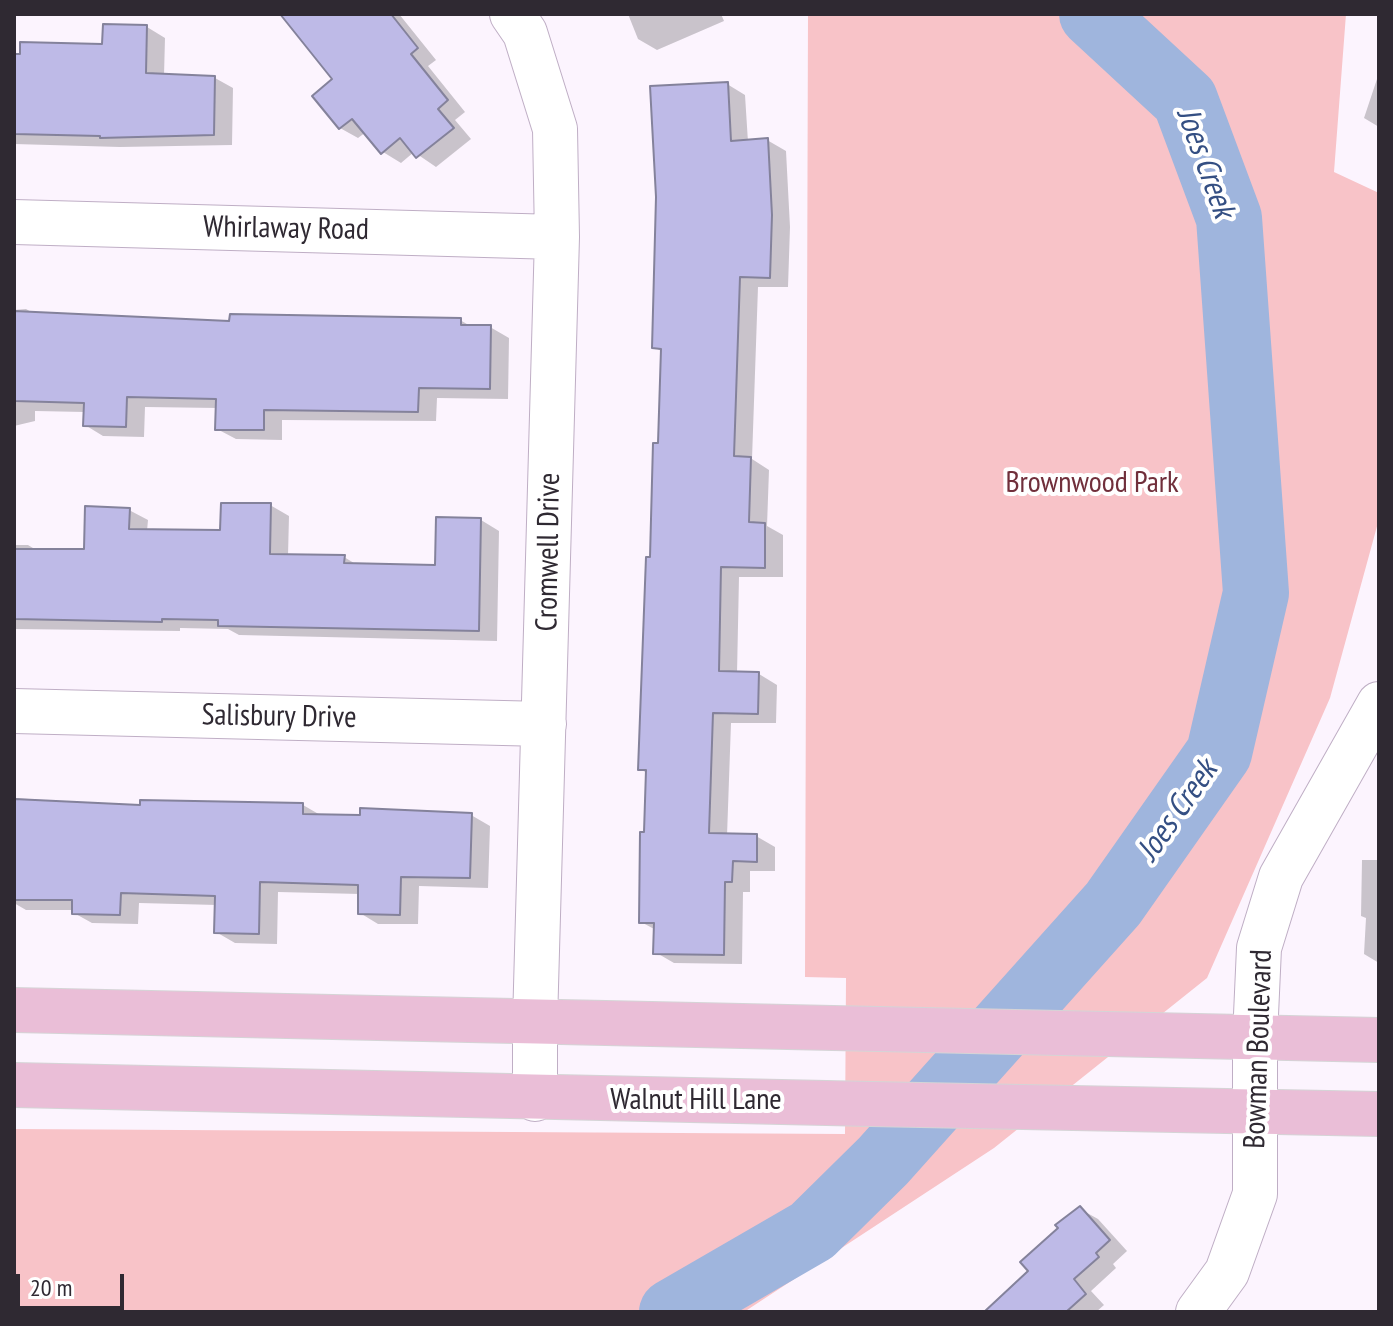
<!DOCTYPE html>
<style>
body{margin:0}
#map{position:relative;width:1393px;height:1326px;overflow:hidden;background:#fcf4fe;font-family:"PT Sans Narrow",sans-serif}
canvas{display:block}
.frame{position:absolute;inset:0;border:16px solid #2f2932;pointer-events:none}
.scale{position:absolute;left:16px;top:1274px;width:108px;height:36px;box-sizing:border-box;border:4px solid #2f2932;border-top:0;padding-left:10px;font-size:24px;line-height:28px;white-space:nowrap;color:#2f2932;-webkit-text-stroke:6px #fff;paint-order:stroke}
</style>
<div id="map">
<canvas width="1393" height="1326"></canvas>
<div class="frame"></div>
<div class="scale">20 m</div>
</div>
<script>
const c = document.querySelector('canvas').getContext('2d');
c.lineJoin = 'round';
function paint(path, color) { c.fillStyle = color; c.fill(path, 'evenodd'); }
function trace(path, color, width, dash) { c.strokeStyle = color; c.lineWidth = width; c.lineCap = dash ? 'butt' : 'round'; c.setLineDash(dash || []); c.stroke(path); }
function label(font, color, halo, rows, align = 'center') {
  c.font = font + ' "PT Sans Narrow",sans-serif'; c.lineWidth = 8; c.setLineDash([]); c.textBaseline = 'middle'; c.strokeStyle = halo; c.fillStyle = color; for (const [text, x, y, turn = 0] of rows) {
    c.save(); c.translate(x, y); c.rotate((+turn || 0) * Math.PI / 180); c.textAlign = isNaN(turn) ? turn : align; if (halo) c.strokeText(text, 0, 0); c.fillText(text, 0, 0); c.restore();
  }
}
paint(new Path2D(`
 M 808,14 L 1346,14 L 1334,172 L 1379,193 L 1379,519 L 1330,698 L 1207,978 L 994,1148 L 744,1312 L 14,1312 L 14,1129 L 845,1134 L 846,978 L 805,977 Z`), '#f8c3c8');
paint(new Path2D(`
 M 282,14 L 399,14 L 436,60 L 428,66 L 465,112 L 455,120 L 471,139 L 436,167 L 414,152 L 401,163 L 383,152 L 366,132 L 358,138 L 340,128 L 335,80 Z
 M 628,14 L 721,14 L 724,21 L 657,50 L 638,39 Z
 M 147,27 L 165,38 L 164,76 L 215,78 L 233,88 L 232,145 L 120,147 L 14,144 L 14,56 L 104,46 Z
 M 1379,73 L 1379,127 L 1364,118 Z
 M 727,84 L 745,95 L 748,142 L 767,140 L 786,151 L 790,227 L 788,287 L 758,287 L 752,459 L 769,470 L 767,526 L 783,535 L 783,577 L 739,577 L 737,674 L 759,674 L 777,685 L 776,723 L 731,723 L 727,836 L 756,836 L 775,847 L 775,871 L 750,871 L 750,892 L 743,892 L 742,964 L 674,963 L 655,952 L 656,930 L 641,922 L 647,773 L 640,769 L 663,352 L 654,347 Z
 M 26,309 L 33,313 L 231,323 L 460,320 L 472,327 L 490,327 L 509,338 L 508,399 L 437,398 L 436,421 L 282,420 L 282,440 L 236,439 L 217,429 L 218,408 L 145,407 L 144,437 L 103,436 L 85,425 L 85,412 L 35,411 L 35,421 L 14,426 L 14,310 Z
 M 270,505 L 289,516 L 288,556 L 344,557 L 359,566 L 437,567 L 481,520 L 499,531 L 497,641 L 239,635 L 228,629 L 180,628 L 180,631 L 14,629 L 14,545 L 28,545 L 38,551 L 86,551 L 129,510 L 148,520 L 147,531 L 222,532 Z
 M 14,798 L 142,807 L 303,805 L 322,816 L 471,815 L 490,826 L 488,888 L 419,886 L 418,924 L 378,924 L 360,913 L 360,894 L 278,892 L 277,944 L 235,943 L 216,932 L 217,905 L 139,903 L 138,924 L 92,923 L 74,913 L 74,910 L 26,910 L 14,903 Z
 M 1362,860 L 1379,860 L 1379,963 L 1364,954 L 1366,918 L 1361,916 Z
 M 1080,1209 L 1098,1219 L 1127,1251 L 1113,1264 L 1116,1268 L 1091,1291 L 1104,1305 L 1096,1312 L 993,1312 L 1031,1271 Z`), '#0003');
trace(new Path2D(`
 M 672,1312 L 812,1231 L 883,1161 L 1113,904 L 1219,753 L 1256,593 L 1229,218 L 1185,100 L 1092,14`), '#9fb5dd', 66);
const building = new Path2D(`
 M 280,14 L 391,14 L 418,48 L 411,54 L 448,100 L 438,109 L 454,128 L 416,158 L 400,138 L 381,154 L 352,119 L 339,129 L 312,96 L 332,79 Z
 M 103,24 L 147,25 L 146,73 L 215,76 L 214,135 L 100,138 L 100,136 L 14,134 L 14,54 L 20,54 L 20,42 L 102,44 Z
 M 728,82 L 731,141 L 768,138 L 772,215 L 770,278 L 740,277 L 734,456 L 751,457 L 749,522 L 765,523 L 765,568 L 721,567 L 719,671 L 759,672 L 758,714 L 713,713 L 709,833 L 757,834 L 757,862 L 733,861 L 732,882 L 725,882 L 724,955 L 653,954 L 654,923 L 639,923 L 640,832 L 644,832 L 646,770 L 638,770 L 646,557 L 650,557 L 653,443 L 658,443 L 661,349 L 652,348 L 656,197 L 650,86 Z
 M 14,311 L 229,321 L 230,314 L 461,318 L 461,325 L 491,325 L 490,389 L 419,388 L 418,412 L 264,410 L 264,430 L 215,430 L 216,399 L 127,397 L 126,427 L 83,426 L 84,403 L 14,401 Z
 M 221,503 L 271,503 L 270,554 L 345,555 L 344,563 L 435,565 L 436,517 L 481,518 L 479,631 L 218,626 L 218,620 L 162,619 L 162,622 L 14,619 L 14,549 L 84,549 L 85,506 L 130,508 L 129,529 L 220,530 Z
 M 14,799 L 140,805 L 140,800 L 303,803 L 303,814 L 360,815 L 360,808 L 472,813 L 470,878 L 401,877 L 400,915 L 358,914 L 358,885 L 260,882 L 259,934 L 214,933 L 215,896 L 121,893 L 120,915 L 72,914 L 72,900 L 14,900 Z
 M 1080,1206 L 1110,1240 L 1096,1253 L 1099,1257 L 1074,1279 L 1086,1294 L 1066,1312 L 984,1312 L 1028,1271 L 1020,1262 L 1058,1228 L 1055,1225 Z`);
paint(building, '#bebae7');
trace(building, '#84829b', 2);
const minor = new Path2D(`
 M 512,14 L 525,33 L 555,129 L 557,237 L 535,1022 L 535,1099
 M 14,222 L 557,237
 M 14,711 L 544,724
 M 1198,1312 L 1227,1272 L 1255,1194 L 1255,1037 L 1259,948 L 1281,877 L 1379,704`);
const major = new Path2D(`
 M 14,1010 L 1379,1040
 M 14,1085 C 469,1098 924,1104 1379,1114`);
trace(minor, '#bfaec5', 46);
trace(major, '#d5d4d6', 46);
trace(minor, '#fff', 44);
trace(major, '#eabed7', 44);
label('30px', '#2f2932', '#fff', [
 ["Whirlaway Road",286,229,1],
 ["Cromwell Drive",549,552,-89],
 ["Salisbury Drive",279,717,1],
 ["Bowman Boulevard",1259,1049,-88],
 ["Walnut Hill Lane",696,1100]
]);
label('30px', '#702f3b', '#fff', [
 ["Brownwood Park",1092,483]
]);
label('italic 32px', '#344f83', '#fff', [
 ["Joes Creek",1205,163,70],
 ["Joes Creek",1178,811,-55]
]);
</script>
